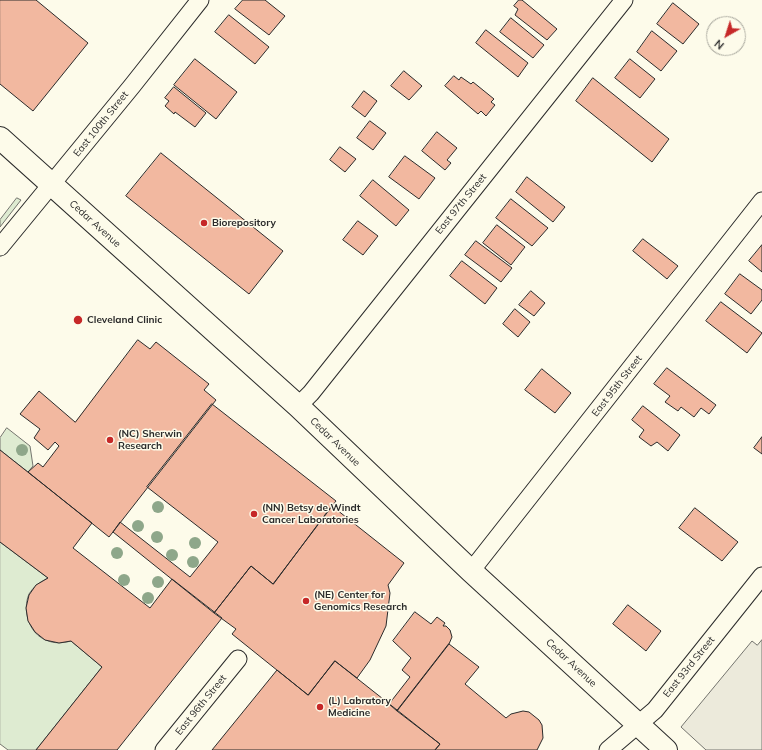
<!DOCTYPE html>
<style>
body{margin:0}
#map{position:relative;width:762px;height:750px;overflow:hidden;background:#fdfbea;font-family:Mulish,sans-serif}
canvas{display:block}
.north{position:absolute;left:706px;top:16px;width:40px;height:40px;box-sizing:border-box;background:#fdfbea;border:1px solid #a9a89e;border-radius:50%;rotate:219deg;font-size:11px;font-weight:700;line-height:16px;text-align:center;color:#2b2b2b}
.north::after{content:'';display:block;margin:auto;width:14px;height:18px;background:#c62828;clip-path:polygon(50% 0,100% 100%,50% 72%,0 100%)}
</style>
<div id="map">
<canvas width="762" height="750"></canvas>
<div class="north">N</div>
</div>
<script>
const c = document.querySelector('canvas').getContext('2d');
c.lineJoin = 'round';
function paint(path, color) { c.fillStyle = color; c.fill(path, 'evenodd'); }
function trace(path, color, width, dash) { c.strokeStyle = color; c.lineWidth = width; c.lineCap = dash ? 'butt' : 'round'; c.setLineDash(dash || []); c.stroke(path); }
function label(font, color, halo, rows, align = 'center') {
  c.font = font + ' Mulish,sans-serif'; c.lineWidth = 3; c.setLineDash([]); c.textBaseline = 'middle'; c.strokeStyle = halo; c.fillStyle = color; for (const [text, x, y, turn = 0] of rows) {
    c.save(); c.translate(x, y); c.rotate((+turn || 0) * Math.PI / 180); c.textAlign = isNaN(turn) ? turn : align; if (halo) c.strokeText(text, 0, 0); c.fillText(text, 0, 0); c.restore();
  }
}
const green = new Path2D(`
 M 17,198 L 21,200 L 0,227 L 0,220 Z
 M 7,428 L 30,446 L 33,466 L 28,472 L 0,450 L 0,438 Z
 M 0,542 L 48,578 C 40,582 34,586 29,594 C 22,610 29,634 46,640 C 54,644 63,643 71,641 L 102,667 L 36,750 L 8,750 L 0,744 Z`);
paint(green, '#deebd1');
trace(green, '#74746e', 1);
const parking = new Path2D(`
 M 762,640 L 762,750 L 706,750 L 681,727 L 752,641 L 757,645 Z`);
paint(parking, '#eceadb');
trace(parking, '#74746e', 1);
const building = new Path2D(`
 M 0,0 L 36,0 L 88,43 L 33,111 L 0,84 Z
 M 243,0 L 265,0 L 285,16 L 269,35 L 235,9 Z
 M 519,0 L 522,0 L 557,29 L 547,40 L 515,15 L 518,9 L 514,6 Z
 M 673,3 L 699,24 L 683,44 L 657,24 Z
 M 229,15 L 269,47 L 255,64 L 215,32 Z
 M 511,18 L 544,45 L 533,58 L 500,32 Z
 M 486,30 L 528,63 L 518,77 L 476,43 Z
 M 652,31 L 677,51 L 661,71 L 637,52 Z
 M 195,59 L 237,92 L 216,119 L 174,85 Z
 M 630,59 L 655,79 L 640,98 L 615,78 Z
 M 404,71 L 422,86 L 409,100 L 391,86 Z
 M 454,76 L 459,80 L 461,77 L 471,84 L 473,82 L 494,99 L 491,102 L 495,105 L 486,116 L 481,111 L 478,114 L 445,86 Z
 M 593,78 L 669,139 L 652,162 L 576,101 Z
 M 174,87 L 206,113 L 195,127 L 175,112 L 174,114 L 165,106 L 169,101 L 165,98 Z
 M 364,91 L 377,101 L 365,117 L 352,107 Z
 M 370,121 L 386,133 L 373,150 L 357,138 Z
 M 437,132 L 457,148 L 447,160 L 451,163 L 445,170 L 422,151 Z
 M 340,147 L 356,159 L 345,172 L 330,160 Z
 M 161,153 L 283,251 L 249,294 L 126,196 Z
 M 405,156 L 435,178 L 419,199 L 389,177 Z
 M 527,177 L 565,207 L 553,222 L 516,192 Z
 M 373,180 L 409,210 L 396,226 L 360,196 Z
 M 511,199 L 548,228 L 532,246 L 496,218 Z
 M 358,221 L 378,236 L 363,255 L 343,240 Z
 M 497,225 L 525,247 L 511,265 L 483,243 Z
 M 643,239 L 678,266 L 667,279 L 633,251 Z
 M 476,241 L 512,268 L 501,282 L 465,255 Z
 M 762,245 L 762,272 L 749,261 Z
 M 462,261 L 497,288 L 485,304 L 450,276 Z
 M 740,274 L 762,290 L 762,300 L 751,314 L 725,294 Z
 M 531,291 L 545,303 L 534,316 L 519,305 Z
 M 721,302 L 762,333 L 747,353 L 706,321 Z
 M 515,309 L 530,322 L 518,337 L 503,324 Z
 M 138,340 L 150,349 L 156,342 L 209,384 L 204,390 L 216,400 L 109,537 L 28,472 L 38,463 L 43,467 L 59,446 L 55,442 L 48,450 L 34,438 L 40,429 L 20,414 L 39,391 L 75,422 Z
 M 667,368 L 716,405 L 709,414 L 701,408 L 694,417 L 681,407 L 678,411 L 665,402 L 670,396 L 654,384 Z
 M 542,369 L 571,393 L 555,413 L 525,390 Z
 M 212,404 L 336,501 L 273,584 L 251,566 L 214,613 L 113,532 L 120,522 L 190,577 L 218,542 L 147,487 Z
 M 643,406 L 680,435 L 668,451 L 657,442 L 651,446 L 639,437 L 644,430 L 632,420 Z
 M 762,437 L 762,454 L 754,448 Z
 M 0,450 L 92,523 L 73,548 L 150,608 L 172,579 L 222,618 L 117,750 L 36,750 L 102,667 L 71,641 L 59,643 L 45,640 L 35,632 L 28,621 L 26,608 L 29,595 L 36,585 L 48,578 L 0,542 Z
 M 332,506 L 404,563 L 388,585 L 390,593 L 386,626 L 370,660 L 357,678 L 335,661 L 308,695 L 232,634 L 236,629 L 214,613 L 251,566 L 273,584 Z
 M 695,508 L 738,542 L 722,561 L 679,528 Z
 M 628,605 L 661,631 L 646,651 L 613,624 Z
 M 415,612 L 431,624 L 437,617 L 445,623 L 443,626 L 446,626 L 450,630 L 452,637 L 449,644 L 397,711 L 389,704 L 410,677 L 402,670 L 411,658 L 393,641 Z
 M 449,644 L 479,667 L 465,684 L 506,718 L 511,714 L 523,711 L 529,712 L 539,720 L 542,725 L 543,738 L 537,750 L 435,750 L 440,744 L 397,711 Z
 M 335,661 L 440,744 L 435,750 L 212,750 L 277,670 L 308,695 Z`);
paint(building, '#f2b8a0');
trace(building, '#2b2b2b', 1);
const street = new Path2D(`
 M 0,247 L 132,86 L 200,0
 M 298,406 L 311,393 L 624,0
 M 471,571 L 762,201
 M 164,750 L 238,659
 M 608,750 L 655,710 L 762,576`);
const secondary = new Path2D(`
 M 0,138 L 298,406 L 471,571 L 666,750`);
trace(street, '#2b2b2b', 19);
trace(secondary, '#2b2b2b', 24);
trace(street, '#fdfbea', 17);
trace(secondary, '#fdfbea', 22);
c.fillStyle = '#8ea78a';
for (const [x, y] of [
 [22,450],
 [158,507],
 [138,526],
 [157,537],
 [195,543],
 [117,553],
 [172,555],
 [193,562],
 [124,580],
 [158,582],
 [148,598]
]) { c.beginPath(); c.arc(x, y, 6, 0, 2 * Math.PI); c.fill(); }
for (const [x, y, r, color] of [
 [204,223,4,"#c62828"],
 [78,320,5,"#c62828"],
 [110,440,4,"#c62828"],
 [254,514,4,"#c62828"],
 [306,601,4,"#c62828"],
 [320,707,4,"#c62828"]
]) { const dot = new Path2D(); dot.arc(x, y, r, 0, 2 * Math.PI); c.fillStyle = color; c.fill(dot); trace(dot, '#fdfbea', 1.5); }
label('10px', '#2b2b2b', '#fdfbea', [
 ["East 100th Street",101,124,-51],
 ["East 97th Street",461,204,-51],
 ["Cedar Avenue",95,224,42],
 ["East 95th Street",617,386,-52],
 ["Cedar Avenue",335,442,44],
 ["Cedar Avenue",571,663,43],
 ["East 93rd Street",689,667,-51],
 ["East 96th Street",201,705,-51]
]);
label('bold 10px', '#2b2b2b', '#fdfbea', [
 ["Biorepository",212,223],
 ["Cleveland Clinic",87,320],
 ["(NC) Sherwin",118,434],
 ["Research",118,446],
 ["(NN) Betsy de Windt",262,508],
 ["Cancer Laboratories",262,520],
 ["(NE) Center for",314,595],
 ["Genomics Research",314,607],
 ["(L) Labratory",328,701],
 ["Medicine",328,713]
], 'left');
</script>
